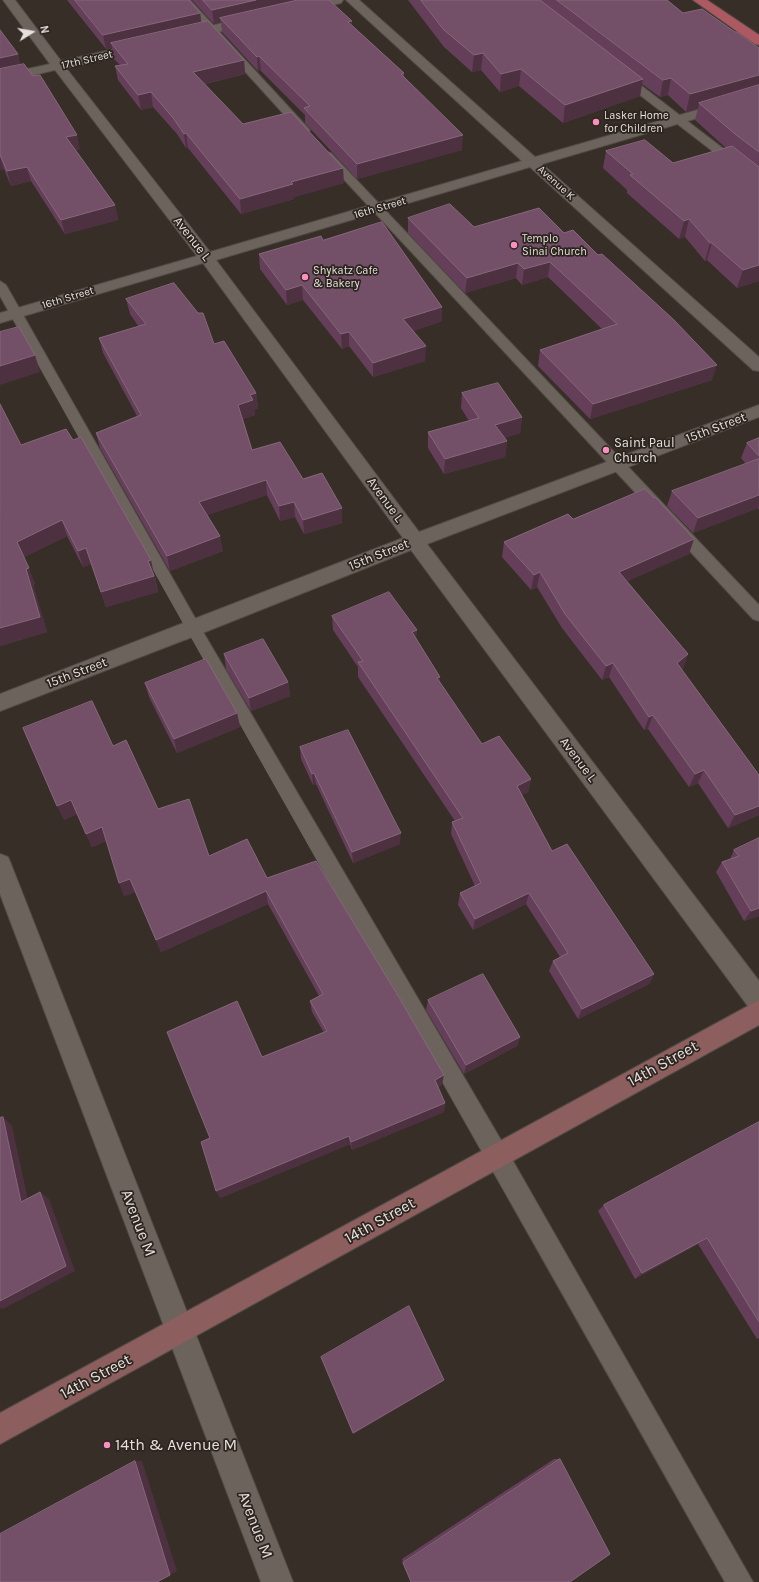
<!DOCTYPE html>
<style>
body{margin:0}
#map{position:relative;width:759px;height:1582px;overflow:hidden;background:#372e28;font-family:Karla,sans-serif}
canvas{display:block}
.north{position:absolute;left:12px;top:12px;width:40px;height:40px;-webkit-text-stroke:3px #2c241e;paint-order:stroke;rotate:79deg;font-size:11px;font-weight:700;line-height:16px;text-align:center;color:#e6e0dc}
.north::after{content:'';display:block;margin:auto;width:14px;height:18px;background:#e6e0dc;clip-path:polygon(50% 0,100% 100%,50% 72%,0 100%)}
</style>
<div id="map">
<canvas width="759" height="1582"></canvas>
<div class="north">N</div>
</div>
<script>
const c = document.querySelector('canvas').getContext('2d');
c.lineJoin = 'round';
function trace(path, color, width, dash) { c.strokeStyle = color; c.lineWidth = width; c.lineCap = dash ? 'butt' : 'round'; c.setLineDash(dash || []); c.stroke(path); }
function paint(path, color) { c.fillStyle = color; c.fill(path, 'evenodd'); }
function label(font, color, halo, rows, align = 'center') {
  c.font = font + ' Karla,sans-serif'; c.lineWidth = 3.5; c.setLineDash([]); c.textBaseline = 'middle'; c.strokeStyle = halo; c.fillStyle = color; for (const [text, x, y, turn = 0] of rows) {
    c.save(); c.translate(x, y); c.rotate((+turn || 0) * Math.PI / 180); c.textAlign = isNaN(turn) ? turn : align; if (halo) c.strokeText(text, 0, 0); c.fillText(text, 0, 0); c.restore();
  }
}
const lane = new Path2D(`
 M 180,0 L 190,0 L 308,128 L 310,130 L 308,132 L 300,132 Z
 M 622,73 L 626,74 L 759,176 L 759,185 L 755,184 L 618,78 L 617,76 L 618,74 Z
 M 327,152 L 331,153 L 759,605 L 759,621 L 753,619 L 323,157 L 321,155 Z
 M 0,281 L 6,285 L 199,625 L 505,1147 L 753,1582 L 725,1582 C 484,1153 239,727 0,296 Z`);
const street = new Path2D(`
 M 3,0 L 15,0 L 61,61 L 142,43 L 146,44 L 148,47 L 146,50 L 66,68 L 210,252 L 522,161 L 346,0 L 359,0 L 535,157 L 759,92 L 759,100 L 542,164 L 759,357 L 759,371 L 753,370 L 530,167 L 216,260 L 419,532 L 759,405 L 759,417 L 427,544 L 759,981 L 759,1013 L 750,1009 L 411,550 L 200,634 L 0,711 L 0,694 L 403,538 L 203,263 L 0,323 L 0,313 L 197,256 L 55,70 L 0,83 L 0,75 L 50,64 Z
 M 321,0 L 343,0 L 341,3 L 301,12 L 295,8 L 297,5 Z
 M 250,16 L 256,20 L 254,23 L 187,40 L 181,36 L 183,33 Z
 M 0,854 L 8,857 L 11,864 L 293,1582 L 261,1582 L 0,894 Z`);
const secondary = new Path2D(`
 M 759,1000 L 759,1025 L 0,1444 L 0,1413 Z`);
const primary = new Path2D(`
 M 693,0 L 707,0 L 759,35 L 759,45 L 755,44 Z`);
trace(lane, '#524b46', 2);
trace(street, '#524b46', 2);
trace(secondary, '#524b46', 2);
trace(primary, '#524b46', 2);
paint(lane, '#6c635c');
paint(street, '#6c635c');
paint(secondary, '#8c5e5e');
paint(primary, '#ac5961');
paint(new Path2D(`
 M 67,0 L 189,0 L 200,13 L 201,22 L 244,60 L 245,74 L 205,84 L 243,124 L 344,183 L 294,197 L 294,199 L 241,214 L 188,148 L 186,148 L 177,134 L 153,107 L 141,110 L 118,80 L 115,66 L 120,65 L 113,58 L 112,48 L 106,49 Z
 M 192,0 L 329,0 L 352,25 L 404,73 L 404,77 L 462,150 L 357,179 L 305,123 L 305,115 L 261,71 L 258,71 L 222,32 L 221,22 L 214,24 Z
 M 408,0 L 667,0 L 683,13 L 735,32 L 759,48 L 759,281 L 737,288 L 707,260 L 705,261 L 685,237 L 679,239 L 627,193 L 627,190 L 603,168 L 606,151 L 673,163 L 726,148 L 695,120 L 698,108 L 686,112 L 668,95 L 660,97 L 642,84 L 640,96 L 563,123 L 519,86 L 500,92 L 481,70 L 472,72 L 444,47 Z
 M 0,30 L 18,54 L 20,64 L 80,149 L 76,150 L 115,205 L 118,220 L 65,234 L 31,181 L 11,186 L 4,169 L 0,170 Z
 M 539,208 L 712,380 L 590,419 L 538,366 L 540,350 L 602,329 L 548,277 L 522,285 L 516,278 L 465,293 L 408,233 L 408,218 L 474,227 Z
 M 323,240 L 442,321 L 413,331 L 425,361 L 373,377 L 349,346 L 342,349 L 303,300 L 287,305 L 260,269 L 259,254 Z
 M 126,299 L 214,344 L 256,393 L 258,408 L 254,410 L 255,415 L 243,419 L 252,450 L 303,479 L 342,508 L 342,523 L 304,534 L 295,517 L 280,521 L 267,495 L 207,515 L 223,551 L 170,571 L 100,448 L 96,433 L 137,416 L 103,353 L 99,338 L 139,327 L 130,314 Z
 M 462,393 L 522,417 L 520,433 L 504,438 L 507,441 L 505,457 L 444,474 L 428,448 L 428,432 L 469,421 L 461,408 Z
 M 759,438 L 759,510 L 758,508 L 693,533 L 667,506 L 672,491 L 746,464 L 741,458 L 747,443 Z
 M 21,445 L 155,576 L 158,592 L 106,607 L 91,564 L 83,567 L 67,536 L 24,557 L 35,584 L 33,585 L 47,632 L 0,646 Z
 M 573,519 L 689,554 L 627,581 L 688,654 L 683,668 L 681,670 L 759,775 L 759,815 L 728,828 L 698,783 L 689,787 L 648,729 L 644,730 L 609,677 L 602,680 L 562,628 L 537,587 L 531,590 L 502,557 L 504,542 Z
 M 332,616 L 416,638 L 440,683 L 482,744 L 531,779 L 528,792 L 522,795 L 552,851 L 654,974 L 649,984 L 578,1019 L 549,971 L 553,961 L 560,957 L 526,904 L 473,930 L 458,905 L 460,893 L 475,886 L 451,834 L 452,822 L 455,821 L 358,677 L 358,667 L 333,630 Z
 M 224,654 L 288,682 L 290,696 L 251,711 L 226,669 Z
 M 145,683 L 237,713 L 240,727 L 177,753 L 149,697 Z
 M 113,746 L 158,809 L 209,856 L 267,878 L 442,1085 L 438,1087 L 445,1103 L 444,1112 L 352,1150 L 350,1144 L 220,1198 L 210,1138 L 262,1057 L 324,1033 L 312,1012 L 310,1001 L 319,996 L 268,904 L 161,952 L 135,892 L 124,896 L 106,841 L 92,847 L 77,814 L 64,820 Z
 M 300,747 L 400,844 L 353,863 L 316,784 L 313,785 L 301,759 Z
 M 759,838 L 759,916 L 744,921 L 716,872 L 722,862 L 730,859 L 734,850 Z
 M 428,1000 L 520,1037 L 517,1046 L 464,1074 L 426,1010 Z
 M 759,1122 L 759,1338 L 757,1339 L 698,1244 L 635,1279 L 598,1211 L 604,1205 Z
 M 554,1459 L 560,1459 L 403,1563 L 402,1559 Z`), '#653f5a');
paint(new Path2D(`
 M 256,0 L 314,0 L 220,18 L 221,22 L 214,24 L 212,10 Z
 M 200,13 L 202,27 L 111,43 L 112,48 L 106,49 L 103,35 Z
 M 352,21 L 352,35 L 348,22 Z
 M 483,53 L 481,70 L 472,72 L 474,55 Z
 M 18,54 L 21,69 L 0,74 L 0,58 Z
 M 259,56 L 261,71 L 258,71 L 257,57 Z
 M 244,60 L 245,74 L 195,86 L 193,72 Z
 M 521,69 L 519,86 L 500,92 L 501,74 Z
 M 759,75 L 759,91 L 699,103 L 698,108 L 686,112 L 690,94 Z
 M 671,78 L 668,95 L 660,97 L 663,80 Z
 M 643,79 L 640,96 L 563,123 L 565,105 Z
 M 151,92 L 153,107 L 141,110 L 138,95 Z
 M 186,133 L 188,148 L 186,148 L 184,134 Z
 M 77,135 L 80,149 L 69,152 L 66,137 Z
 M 463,135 L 462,150 L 357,179 L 357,164 Z
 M 0,155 L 4,169 L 0,170 Z
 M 27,167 L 31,181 L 11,186 L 7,171 Z
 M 343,168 L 344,183 L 294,197 L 294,199 L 241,214 L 240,199 L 291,182 Z
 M 115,205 L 118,220 L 65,234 L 61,220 Z
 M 689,219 L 685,237 L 679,239 L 684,221 Z
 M 710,243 L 712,243 L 707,260 L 705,261 Z
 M 550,262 L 548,277 L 522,285 L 524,269 Z
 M 518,263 L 516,278 L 465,293 L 467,278 Z
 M 759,265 L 759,281 L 737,288 L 743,270 Z
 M 302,285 L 303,300 L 287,305 L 286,290 Z
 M 442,307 L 442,321 L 403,334 L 403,319 Z
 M 349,332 L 349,346 L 342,349 L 341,334 Z
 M 426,346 L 425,361 L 373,377 L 373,363 Z
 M 35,355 L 40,372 L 0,385 L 0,366 Z
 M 717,365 L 712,380 L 590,419 L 593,404 Z
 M 256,393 L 258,408 L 254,410 L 255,415 L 240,420 L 238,405 L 250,395 Z
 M 522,417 L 520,433 L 494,441 L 495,425 Z
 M 507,441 L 505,457 L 444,474 L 445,459 Z
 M 266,480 L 267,495 L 201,517 L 199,502 Z
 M 759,495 L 759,505 L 758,508 L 693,533 L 698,518 Z
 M 294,502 L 295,517 L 280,521 L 279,506 Z
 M 342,508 L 342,523 L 304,534 L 303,520 Z
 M 62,520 L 67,536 L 23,558 L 17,542 Z
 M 220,536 L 223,551 L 170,571 L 167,556 Z
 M 694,539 L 689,554 L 615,587 L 619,572 Z
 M 86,548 L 91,564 L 83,567 L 78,551 Z
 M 151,560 L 158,592 L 106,607 L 101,592 L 148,561 Z
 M 29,568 L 35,584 L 33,585 L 47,632 L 0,646 L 0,628 L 26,569 Z
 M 540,572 L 537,587 L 531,590 L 534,575 Z
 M 417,630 L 416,645 L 412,632 Z
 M 688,654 L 683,668 L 671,677 L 677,663 Z
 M 613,663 L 609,677 L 602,680 L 606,666 Z
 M 440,677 L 439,691 L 437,678 Z
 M 288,682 L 290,696 L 251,711 L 249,698 Z
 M 237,713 L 240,727 L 177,753 L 174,739 Z
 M 653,715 L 648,729 L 644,730 L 649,717 Z
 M 704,770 L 698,783 L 689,787 L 695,774 Z
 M 314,773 L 316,784 L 313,785 L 312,774 Z
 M 531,779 L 528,792 L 515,799 L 517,786 Z
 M 71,800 L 77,814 L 64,820 L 57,806 Z
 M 759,806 L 759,815 L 728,828 L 735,815 Z
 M 102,827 L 108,840 L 92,847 L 86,834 Z
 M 401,833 L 400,844 L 353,863 L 352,852 Z
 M 130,879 L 135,892 L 124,896 L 119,883 Z
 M 266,891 L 268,904 L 161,952 L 156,940 Z
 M 529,893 L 526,904 L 473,930 L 475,919 Z
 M 759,908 L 759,916 L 744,921 L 751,911 Z
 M 654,974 L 649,984 L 578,1019 L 582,1009 Z
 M 520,1037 L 517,1046 L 464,1074 L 466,1065 Z
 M 444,1075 L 442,1085 L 434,1089 L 435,1080 Z
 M 445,1103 L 444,1112 L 352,1150 L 351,1142 Z
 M 3,1117 L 12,1126 L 30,1209 L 21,1202 Z
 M 349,1136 L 350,1144 L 220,1198 L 216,1191 Z
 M 40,1192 L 49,1199 L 75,1271 L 3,1309 L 0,1308 L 0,1301 Z
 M 707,1238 L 698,1244 L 635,1279 L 642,1273 Z
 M 444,1380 L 442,1382 L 354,1434 L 353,1433 Z
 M 135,1461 L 142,1461 L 177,1571 L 158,1582 L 157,1582 Z`), '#4d3140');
const building = new Path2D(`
 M 75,0 L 189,0 L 200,13 L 103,35 Z
 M 203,0 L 256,0 L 212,10 Z
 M 298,0 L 329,0 L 352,21 L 348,22 L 404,73 L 401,74 L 463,135 L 357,164 L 304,108 L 310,106 L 259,56 L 257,57 L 220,18 Z
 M 421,0 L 540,0 L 643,79 L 565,105 L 521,69 L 501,74 L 483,53 L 474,55 L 444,30 Z
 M 557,0 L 667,0 L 683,13 L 702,9 L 735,32 L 737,32 L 759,48 L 759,75 L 690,94 L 671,78 L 663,80 Z
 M 208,21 L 244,60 L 193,72 L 243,124 L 291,112 L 343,168 L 291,182 L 293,184 L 240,199 L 186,133 L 184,134 L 174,119 L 151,92 L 138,95 L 115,66 L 128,64 L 111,43 Z
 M 0,30 L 18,54 L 0,58 Z
 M 24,64 L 33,76 L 40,75 L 77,135 L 66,137 L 115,205 L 61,220 L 27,167 L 7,171 L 0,155 L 0,69 Z
 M 759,85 L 759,152 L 735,134 L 699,103 Z
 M 645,140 L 673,163 L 732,146 L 759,167 L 759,265 L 743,270 L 712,243 L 710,243 L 689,219 L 684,221 L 630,175 L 633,174 L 606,151 Z
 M 450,204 L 474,227 L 539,208 L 564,233 L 573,230 L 598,255 L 602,254 L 673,319 L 717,365 L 593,404 L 540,350 L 617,324 L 550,262 L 524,269 L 518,263 L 467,278 L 408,218 Z
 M 382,222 L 442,307 L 403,319 L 426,346 L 373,363 L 349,332 L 341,334 L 302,285 L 286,290 L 259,254 L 321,236 L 323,240 Z
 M 174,283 L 198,313 L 203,313 L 214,344 L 224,341 L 256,393 L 250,395 L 253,400 L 238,405 L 252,450 L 280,442 L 303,479 L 322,473 L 342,508 L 303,520 L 294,502 L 279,506 L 266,480 L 199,502 L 220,536 L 167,556 L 96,433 L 141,415 L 99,338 L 146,324 L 126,299 Z
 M 19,327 L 35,355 L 0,366 L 0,332 Z
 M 498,383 L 522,417 L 495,425 L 507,441 L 445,459 L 428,432 L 479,418 L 462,393 Z
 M 0,404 L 21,445 L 66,429 L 73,440 L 81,437 L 151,560 L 148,561 L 154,576 L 101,592 L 86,548 L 78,551 L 62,520 L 17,542 L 29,568 L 26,569 L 40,617 L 0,628 Z
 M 759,438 L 759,456 L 747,443 Z
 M 759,459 L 759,495 L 698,518 L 672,491 Z
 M 645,489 L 654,498 L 655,497 L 694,539 L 619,572 L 688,654 L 677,663 L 759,775 L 759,806 L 735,815 L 704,770 L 695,774 L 653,715 L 649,717 L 613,663 L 606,666 L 565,614 L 540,572 L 534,575 L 504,542 L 568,514 L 573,519 Z
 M 389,592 L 417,630 L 412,632 L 440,677 L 437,678 L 482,744 L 499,736 L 531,779 L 517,786 L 552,851 L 567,844 L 654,974 L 582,1009 L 553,961 L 568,953 L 529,893 L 475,919 L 460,893 L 481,883 L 452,822 L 463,818 L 358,662 L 363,661 L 332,616 Z
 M 263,639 L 288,682 L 249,698 L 224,654 Z
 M 206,659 L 237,713 L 174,739 L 145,683 Z
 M 92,701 L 113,746 L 126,740 L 158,809 L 189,799 L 209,856 L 247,839 L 267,878 L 316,861 L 400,999 L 444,1075 L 435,1080 L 445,1103 L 351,1142 L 349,1136 L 216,1191 L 201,1142 L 210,1138 L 167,1032 L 237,1001 L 262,1057 L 327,1031 L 310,1001 L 323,994 L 266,891 L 156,940 L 130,879 L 119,883 L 102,827 L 86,834 L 71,800 L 57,806 L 23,728 Z
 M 348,730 L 401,833 L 352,852 L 314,773 L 312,774 L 300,747 Z
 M 759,838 L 759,908 L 751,911 L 722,862 L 739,856 L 734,850 Z
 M 483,974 L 520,1037 L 466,1065 L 428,1000 Z
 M 3,1117 L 21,1202 L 40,1192 L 66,1266 L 0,1301 L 0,1118 Z
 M 759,1122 L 759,1322 L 707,1238 L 642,1273 L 604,1205 Z
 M 409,1306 L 444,1380 L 353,1433 L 321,1357 Z
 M 560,1459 L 610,1554 L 570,1582 L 411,1582 L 403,1563 Z
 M 135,1461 L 170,1575 L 157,1582 L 0,1582 L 0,1534 Z`);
paint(building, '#735068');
trace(building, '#85677a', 1);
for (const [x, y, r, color] of [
 [596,122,4,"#fd8ec0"],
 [514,245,4,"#fd8ec0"],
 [305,277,4,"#fd8ec0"],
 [606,450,4,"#fd8ec0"],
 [107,1445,4,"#fd8ec0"]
]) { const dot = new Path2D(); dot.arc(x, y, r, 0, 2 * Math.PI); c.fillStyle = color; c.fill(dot); trace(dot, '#2c241e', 1.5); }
label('11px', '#e6e0dc', '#2c241e', [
 ["17th Street",87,60,-13],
 ["Avenue K",556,183,42],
 ["16th Street",380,208,-16],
 ["16th Street",68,298,-17]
]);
label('11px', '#e6e0dc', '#2c241e', [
 ["Lasker Home",604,116],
 ["for Children",604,129],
 ["Templo",522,239],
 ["Sinai Church",522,252],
 ["Shykatz Cafe",313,271],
 ["& Bakery",313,284]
], 'left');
label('13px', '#e6e0dc', '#2c241e', [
 ["Avenue L",192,239,52],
 ["15th Street",716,428,-21],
 ["Avenue L",385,500,54],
 ["15th Street",379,555,-22],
 ["15th Street",77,673,-21],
 ["Avenue L",578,760,53]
]);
label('13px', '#e6e0dc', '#2c241e', [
 ["Saint Paul",614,443],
 ["Church",614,458]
], 'left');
label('16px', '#e6e0dc', '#2c241e', [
 ["14th Street",663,1064,-29],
 ["14th Street",380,1221,-29],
 ["Avenue M",138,1223,69],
 ["14th Street",96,1377,-28],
 ["Avenue M",255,1525,69]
]);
label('16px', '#e6e0dc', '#2c241e', [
 ["14th & Avenue M",115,1445]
], 'left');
</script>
